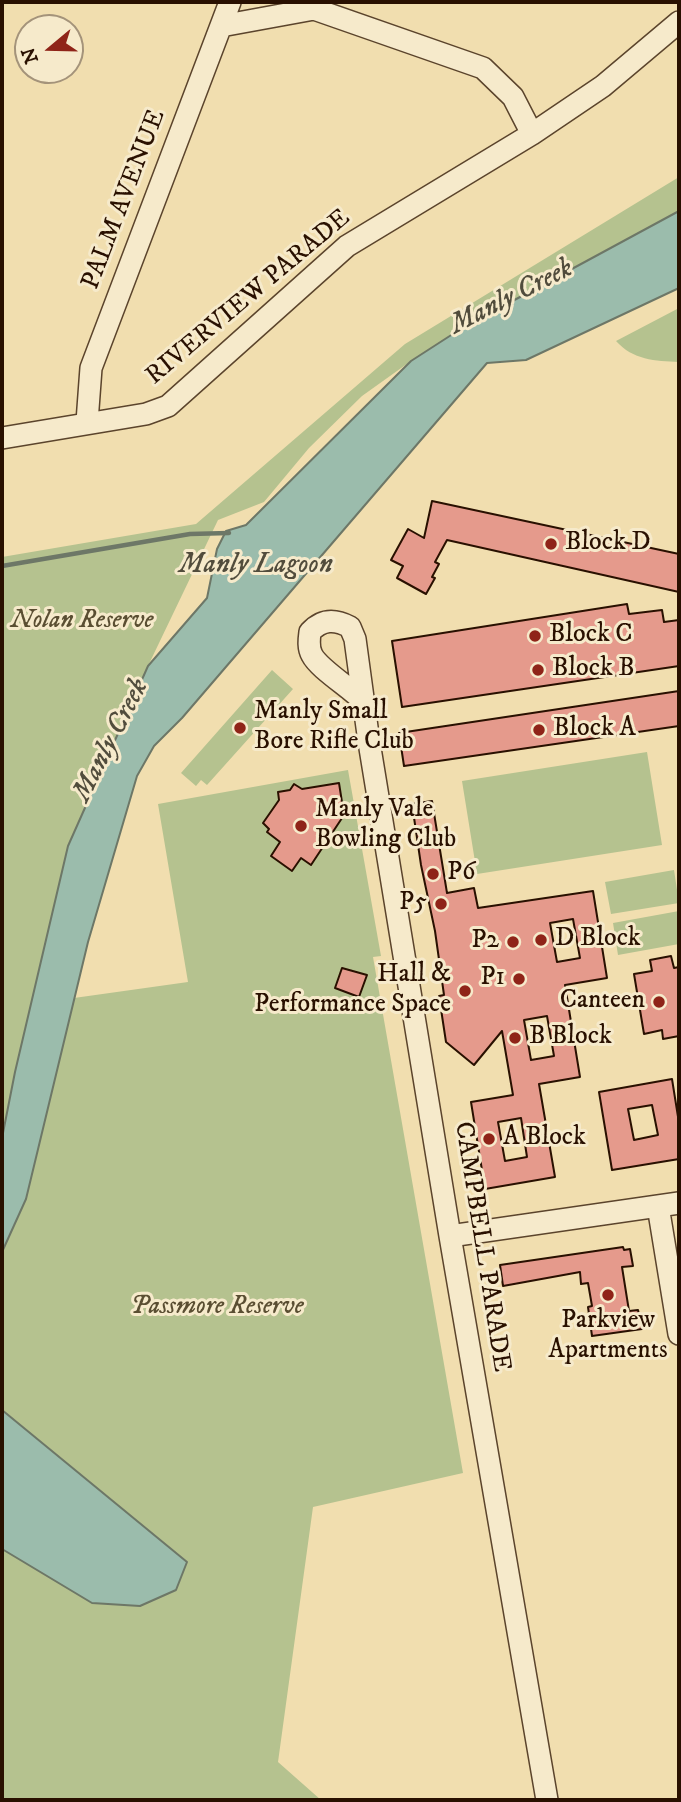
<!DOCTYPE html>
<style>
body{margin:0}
#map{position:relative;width:681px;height:1802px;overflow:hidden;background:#f1deaf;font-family:"IM FELL DW Pica",serif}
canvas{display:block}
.frame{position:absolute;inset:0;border:4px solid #291000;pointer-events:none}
.north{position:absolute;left:14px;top:14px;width:70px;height:70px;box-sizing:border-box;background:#f6eacb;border:2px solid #a4937a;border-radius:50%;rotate:251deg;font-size:19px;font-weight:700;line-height:28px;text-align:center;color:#291000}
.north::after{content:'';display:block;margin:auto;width:24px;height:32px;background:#8f2418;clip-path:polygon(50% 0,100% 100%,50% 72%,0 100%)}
</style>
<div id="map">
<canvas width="681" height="1802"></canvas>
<div class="frame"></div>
<div class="north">N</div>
</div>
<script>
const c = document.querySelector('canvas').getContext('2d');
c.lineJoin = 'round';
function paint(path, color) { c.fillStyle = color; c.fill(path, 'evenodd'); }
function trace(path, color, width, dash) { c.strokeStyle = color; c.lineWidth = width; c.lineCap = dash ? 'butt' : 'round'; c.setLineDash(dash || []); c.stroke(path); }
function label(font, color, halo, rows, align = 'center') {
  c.font = font + ' "IM FELL DW Pica",serif'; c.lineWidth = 6; c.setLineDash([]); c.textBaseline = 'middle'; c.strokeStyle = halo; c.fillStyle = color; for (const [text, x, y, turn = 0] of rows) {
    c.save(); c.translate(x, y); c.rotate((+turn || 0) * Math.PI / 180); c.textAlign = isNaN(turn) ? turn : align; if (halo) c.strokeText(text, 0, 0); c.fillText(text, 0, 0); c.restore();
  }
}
paint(new Path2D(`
 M 679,177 L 679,212 L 411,361 L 362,396 L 309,448 L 264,502 L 218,520 L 148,666 L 68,846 L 15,1072 L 2,1138 L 2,557 L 196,524 L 405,344 Z
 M 679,308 L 679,362 C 655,361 633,360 616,341 Z
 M 272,670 L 293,689 L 207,785 L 201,780 L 196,786 L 181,773 Z
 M 647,752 L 662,845 L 477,874 L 462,781 Z
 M 348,770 L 381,956 L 373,957 L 463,1473 L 313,1507 L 278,1762 L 321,1800 L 2,1800 L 2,1549 L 93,1603 L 140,1606 L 176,1590 L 187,1562 L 2,1410 L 2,1252 L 26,1199 L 74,998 L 188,982 L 158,804 Z
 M 674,870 L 679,903 L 611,914 L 605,882 Z
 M 679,911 L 679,944 L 618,955 L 613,923 Z`), '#b5c28f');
const water = new Path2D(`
 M 679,211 L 679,288 L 526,360 L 487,363 L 182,718 L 154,746 L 137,776 L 88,942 L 26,1199 L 2,1252 L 2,1138 L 15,1072 L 68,846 L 148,666 L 207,598 L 217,549 L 226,531 L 246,525 L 411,361 L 459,330 Z
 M 2,1410 L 187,1562 L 176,1590 L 140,1606 L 92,1603 L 2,1549 Z`);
paint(water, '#9bbcac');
trace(water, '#6d7767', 2);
trace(new Path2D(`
 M 2,566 L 190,534 L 229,533`), '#6d7767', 4.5);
const building = new Path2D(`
 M 432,501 L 679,554 L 679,592 L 447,540 L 435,562 L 439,564 L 432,577 L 435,578 L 426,594 L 397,578 L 403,566 L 391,560 L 408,529 L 424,538 Z
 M 627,604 L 629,614 L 662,610 L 664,622 L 679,620 L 679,666 L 402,707 L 392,641 Z
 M 679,691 L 679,726 L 404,766 L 399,733 Z
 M 339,783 L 344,815 L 311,865 L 301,858 L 292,871 L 271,856 L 280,842 L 267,832 L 269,829 L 263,823 L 279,800 L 278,792 L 290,790 L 294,784 L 302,789 Z
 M 432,801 L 447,893 L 474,888 L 478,908 L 593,891 L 607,978 L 565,985 L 580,1077 L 539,1084 L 555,1177 L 485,1189 L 471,1102 L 513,1095 L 502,1031 L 474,1065 L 446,1042 L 439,996 L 444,995 L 435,931 L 421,865 L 412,804 ZM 573,919 L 580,958 L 557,962 L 550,923 ZM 547,1016 L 554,1056 L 531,1060 L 524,1020 ZM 521,1118 L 527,1157 L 505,1161 L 498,1122 Z
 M 671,956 L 674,968 L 679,967 L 679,1036 L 663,1039 L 662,1030 L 644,1034 L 634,974 L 652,971 L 650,960 Z
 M 342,968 L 367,975 L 359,997 L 335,988 Z
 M 672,1079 L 679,1123 L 679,1159 L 612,1170 L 599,1092 ZM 652,1105 L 658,1135 L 634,1140 L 628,1109 Z
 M 623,1247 L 624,1250 L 630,1249 L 633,1266 L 622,1267 L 629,1311 L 638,1310 L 642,1329 L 592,1336 L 588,1307 L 592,1306 L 588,1283 L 581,1284 L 580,1272 L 503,1286 L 500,1265 Z`);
paint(building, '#e59a8c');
trace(building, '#291000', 2);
const minor = new Path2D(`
 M 309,2 L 314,9 L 483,68 L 513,97 L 532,134
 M 221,26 L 314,9
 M 87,422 L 91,368 L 230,2
 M 2,438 L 146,414 L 168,406 L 347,246 L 532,134 L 603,86 L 679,22
 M 364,702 C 351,688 319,669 312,655 C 308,648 309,640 310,632 C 322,619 335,619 350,627 L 355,639 L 369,742 L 450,1236 L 547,1800
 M 658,1206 L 679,1334
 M 450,1236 L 679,1203`);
trace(minor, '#5b442c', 24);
trace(minor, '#f6eacb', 21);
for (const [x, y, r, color] of [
 [551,544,7,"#8f2418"],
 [535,636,7,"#8f2418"],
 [538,670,7,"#8f2418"],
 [240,728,7,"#8f2418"],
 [539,730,7,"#8f2418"],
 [301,826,7,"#8f2418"],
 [433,874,7,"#8f2418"],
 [441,904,7,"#8f2418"],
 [541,940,7,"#8f2418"],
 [513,942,7,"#8f2418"],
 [519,979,7,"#8f2418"],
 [465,991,7,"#8f2418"],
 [659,1002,7,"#8f2418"],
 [515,1038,7,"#8f2418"],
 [489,1139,7,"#8f2418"],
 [608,1295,7,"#8f2418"]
]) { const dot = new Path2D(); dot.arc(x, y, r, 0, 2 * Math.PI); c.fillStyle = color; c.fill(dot); trace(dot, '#f6eacb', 2.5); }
label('26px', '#291000', '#f6eacb', [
 ["PALM AVENUE",125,200,-69],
 ["RIVERVIEW PARADE",249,298,-40],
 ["CAMPBELL PARADE",481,1247,81]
]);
label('26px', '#291000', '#f6eacb', [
 ["Block D",565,544],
 ["Block C",549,636],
 ["Block B",552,670],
 ["Manly Small",254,713],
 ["Bore Rifle Club",254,743],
 ["Block A",553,730],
 ["Manly Vale",315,811],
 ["Bowling Club",315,841],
 ["P6",447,874],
 ["P5",427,904,"right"],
 ["D Block",555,940],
 ["P2",499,942,"right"],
 ["Hall &",451,976,"right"],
 ["Performance Space",451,1006,"right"],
 ["P1",505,979,"right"],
 ["Canteen",645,1002,"right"],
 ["B Block",529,1038],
 ["A Block",503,1139],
 ["Parkview",608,1322,"center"],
 ["Apartments",608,1352,"center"]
], 'left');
label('italic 26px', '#5a4e32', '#f6eacb', [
 ["Nolan Reserve",82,622],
 ["Passmore Reserve",217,1308]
]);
label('italic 28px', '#514c3c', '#f6eacb', [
 ["Manly Creek",512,298,-27],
 ["Manly Lagoon",256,566],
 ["Manly Creek",112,741,-63]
]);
</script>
